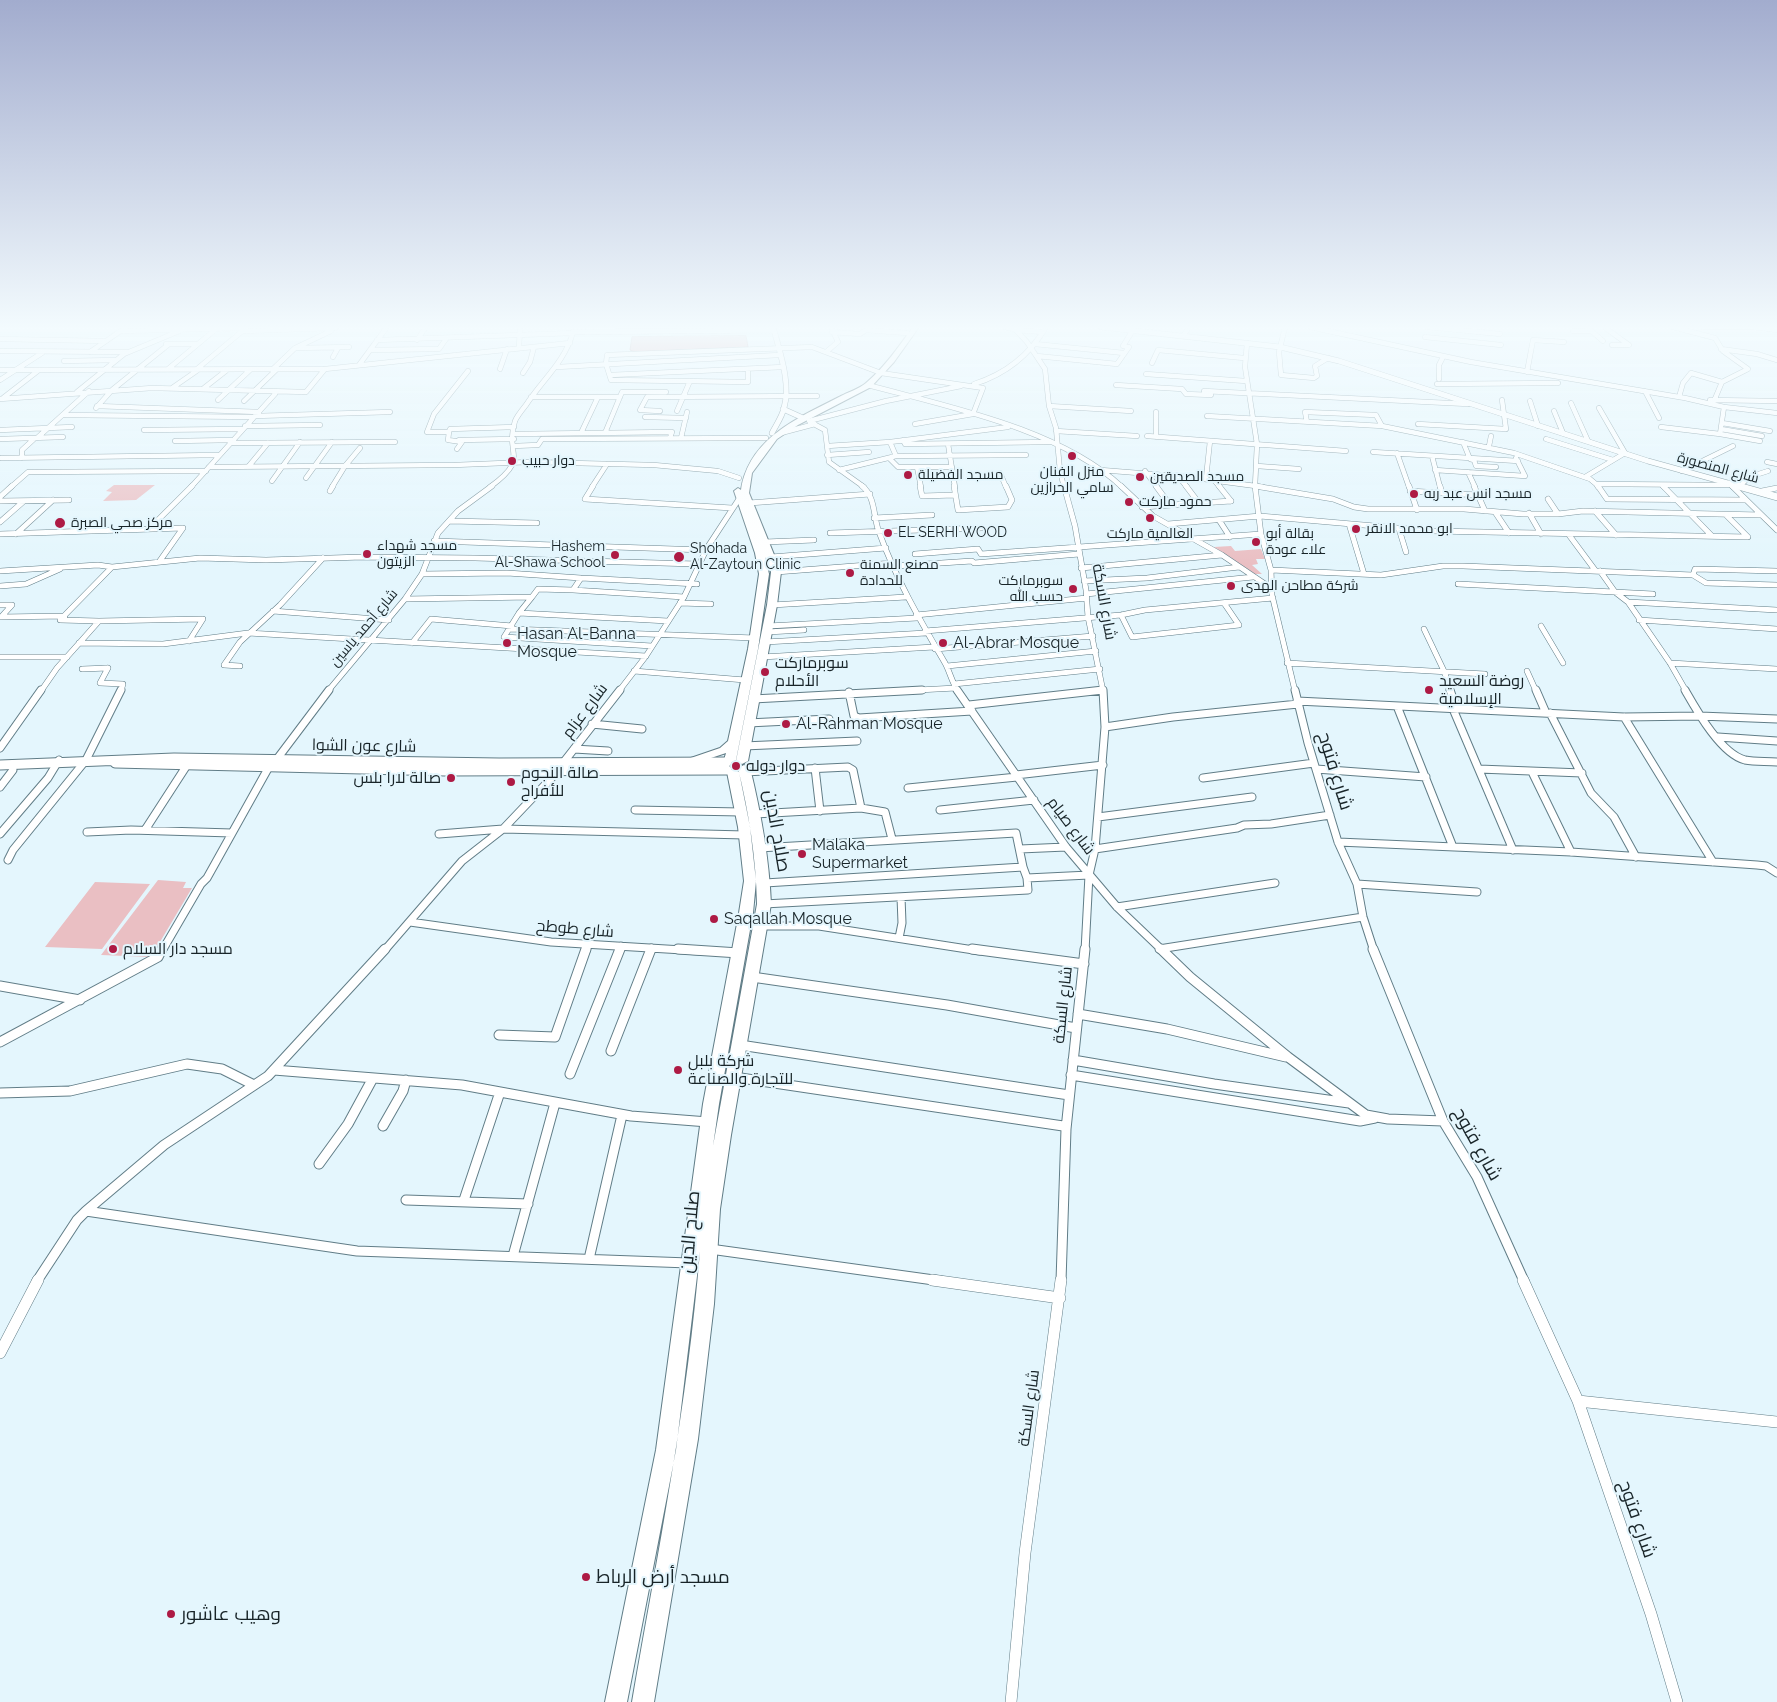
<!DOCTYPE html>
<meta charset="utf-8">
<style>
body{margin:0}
canvas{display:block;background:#e4f6fd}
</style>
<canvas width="1777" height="1702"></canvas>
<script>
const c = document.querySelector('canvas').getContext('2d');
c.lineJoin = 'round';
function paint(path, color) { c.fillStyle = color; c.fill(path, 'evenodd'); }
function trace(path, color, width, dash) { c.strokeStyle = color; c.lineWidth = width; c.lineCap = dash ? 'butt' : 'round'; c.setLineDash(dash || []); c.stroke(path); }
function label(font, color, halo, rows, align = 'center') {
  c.font = font + ' Raleway,Cairo,sans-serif'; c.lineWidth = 4; c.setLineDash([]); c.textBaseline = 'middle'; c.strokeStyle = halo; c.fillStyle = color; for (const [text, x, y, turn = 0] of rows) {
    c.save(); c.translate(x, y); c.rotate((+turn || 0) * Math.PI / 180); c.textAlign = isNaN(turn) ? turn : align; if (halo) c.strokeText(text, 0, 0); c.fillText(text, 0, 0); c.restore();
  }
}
paint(new Path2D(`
 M 114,485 L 155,485 L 136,500 L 103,501 L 112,492 L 106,491 Z
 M 1231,546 L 1235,551 L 1261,549 L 1265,559 L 1256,559 L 1258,564 L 1252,565 L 1262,574 L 1255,574 L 1214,547 Z
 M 158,880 L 186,882 L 183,888 L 192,888 L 151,957 L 101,955 Z
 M 95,882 L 150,884 L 102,949 L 45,947 Z`), '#eabfc3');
const water = new Path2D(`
 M 746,336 L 748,347 L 635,352 L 630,350 L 632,337 Z`);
paint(water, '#daa1a7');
trace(water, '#a07c81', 1);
const streetFar4 = new Path2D(`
 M 1004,327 L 1014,329
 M 1013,327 L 1027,342 L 1045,369 L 1049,406 L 1056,428 L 1060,471 L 1064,487
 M 1285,327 L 1279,352 L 1281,375 L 1314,378 L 1317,376 L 1315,366 L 1328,358
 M 1310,327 L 1471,362 L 1685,398 L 1724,407 L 1777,413
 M 1427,327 L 1500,334
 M 1587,327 L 1603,341
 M 1604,327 L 1629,345 L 1612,345
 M 1673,327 L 1715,338 L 1723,351 L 1748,369 L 1722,382 L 1714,401
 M 1703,327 L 1753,327 L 1777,330
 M 1016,330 L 1043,332
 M 121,331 L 246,328
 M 244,331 L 336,328
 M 1573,331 L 1591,331
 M 832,332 L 860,334 L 866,330 L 907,333
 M 1183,336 L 1189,327
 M 1425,337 L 1501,345
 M 0,339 L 106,341
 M 377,340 L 573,333
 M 417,340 L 426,327
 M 1247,343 L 1245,367 L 1257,444 L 1255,487
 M 166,344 L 197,344
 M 1035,344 L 1124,353
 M 296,348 L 349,347
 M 519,348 L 520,327
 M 1721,349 L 1757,354 L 1777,360
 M 370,350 L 439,349 L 446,339
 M 0,351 L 127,352
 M 90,352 L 125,328
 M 826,352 L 838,342 L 831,327
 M 1037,356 L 1117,364 L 1129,347 L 1123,346 L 1133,330
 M 333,357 L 338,348
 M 64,361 L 116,360
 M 1152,363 L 1158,350 L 1244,358
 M 359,365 L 387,327
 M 557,367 L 779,355
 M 168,369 L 216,329
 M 197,369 L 246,328
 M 500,369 L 507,349
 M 748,369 L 748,382 L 611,380 L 606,364 L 607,355 L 812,347 L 881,373 L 983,388 L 973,414 L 915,424
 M 0,370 L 325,369 L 570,343
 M 272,370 L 295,348 L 331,331
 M 1527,372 L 1533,340 L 1564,342
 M 523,373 L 530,362 L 534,347
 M 1146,374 L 1246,381
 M 610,375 L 783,367
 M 1439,379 L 1439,365 L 1443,357
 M 0,380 L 42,353
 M 974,384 C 1006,374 1029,356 1046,327
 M 1437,384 L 1558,383
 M 868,385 C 949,407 1060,429 1122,487
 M 1116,385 L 1182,389 L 1186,394 L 1211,395
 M 172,388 L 198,370
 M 204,388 L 227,370
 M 1204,391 L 1468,404
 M 1645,391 L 1659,418
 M 77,392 L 124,354 L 189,327
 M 531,397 L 598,397
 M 1679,397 L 1683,383 L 1691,373 L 1722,382
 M 3,398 L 39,370
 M 0,399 L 152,388 L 306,392 L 325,369
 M 218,400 L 250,370
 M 1710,400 L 1777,401
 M 244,401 L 276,370
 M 1530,401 L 1538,426
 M 1571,403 L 1588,441
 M 97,406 L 259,412
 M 1049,406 L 1131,411
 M 96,408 L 112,390 L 169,344
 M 660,411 L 640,410 L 647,397 L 817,396
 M 677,411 L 690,381
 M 1554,411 L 1563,433
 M 1156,412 L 1156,437
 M 64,415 L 254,417
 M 255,416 L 390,412
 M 1207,416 L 1382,426 L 1514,453 L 1590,479 L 1596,484
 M 645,417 L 686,418
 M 809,421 L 886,401 L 961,386
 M 810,422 L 825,430 L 829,462 L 864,487
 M 1307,422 L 1305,412 L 1376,415 L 1382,426
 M 1722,423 L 1770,431
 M 1418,424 L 1506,429 L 1502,400
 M 245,426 L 320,425
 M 1661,427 L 1720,434 L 1724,407
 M 1721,429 L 1762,436
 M 0,430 L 72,427
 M 144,430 L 243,429
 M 1056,431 L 1137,436
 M 449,432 L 450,429 L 514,427
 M 581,433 L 598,397 L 620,397
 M 605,433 L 622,392 L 666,392
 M 781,433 L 815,424
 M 514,434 L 672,432 L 670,438
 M 1720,434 L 1760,441
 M 1147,436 L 1346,451
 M 37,438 L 89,391
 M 681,438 L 687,412
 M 0,439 L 63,437
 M 1546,439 L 1613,460
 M 459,440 L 514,439
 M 903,440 L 905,444 L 1050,442
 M 175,441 L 233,440
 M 890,442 L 896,456
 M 1463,442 L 1470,459 L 1474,460 L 1476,466 L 1496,467
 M 230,443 L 395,442
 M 948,444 L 955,487
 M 513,446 L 538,445 L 542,439 L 766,438
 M 827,446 L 890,442 L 1008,427
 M 1489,446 L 1491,436
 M 457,449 L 462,442 L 448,440 L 449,432 L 427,432 L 434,414 L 468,371
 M 1373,452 L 1518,461
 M 1397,453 L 1409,487
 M 827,455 L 869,452
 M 1432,456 L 1440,487
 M 1,458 L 219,455
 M 22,458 L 22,450 L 34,439
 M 890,459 L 898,467 L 952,467
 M 1767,462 L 1777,464
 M 1257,466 L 1299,469
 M 209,467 L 454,465 L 530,462 L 654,465 L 718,471 L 739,478
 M 248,467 L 268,443
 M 917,467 L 921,487
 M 839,470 L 896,456 L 1026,455
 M 1101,470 L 1188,477 L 1263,487
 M 1435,470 L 1525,476 L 1516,458
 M 1145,471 L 1157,487
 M 1682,471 L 1733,446
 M 1468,472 L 1475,487
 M 1000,473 L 1006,487
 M 1177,475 L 1187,487
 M 1585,477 L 1625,453 L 1599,408
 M 306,478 L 332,442
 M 1206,478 L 1210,441
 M 1213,479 L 1220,487
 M 272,481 L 300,442
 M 1729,483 L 1733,487
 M 1662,485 L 1664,487
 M 1740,486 L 1749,477 L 1768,471
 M 11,487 L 28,472 L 206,471
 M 191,487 L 275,394
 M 332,487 L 345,466 L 360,448
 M 490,487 C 531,457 504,456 515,421 C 517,416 522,410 526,405 C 542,380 565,362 573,332
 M 592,487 L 607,464
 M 1598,487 L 1596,484 L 1729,485`);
const streetFar3 = new Path2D(`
 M 593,486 L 585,499 L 732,508
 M 862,486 C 876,497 873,517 879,532 C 896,579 920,620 945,663 C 950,672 952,683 958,691
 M 920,486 L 922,496 L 955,495
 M 954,486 L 958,510 L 1008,507 L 1012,500 L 1006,486
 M 1064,486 L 1075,526 L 1086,590 L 1088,617 L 1103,691
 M 1121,486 L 1153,516 L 1222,555 L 1271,588
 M 1156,486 L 1170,505
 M 1186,486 L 1199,503
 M 1219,486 L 1231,501
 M 1255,486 L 1261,534 L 1271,570 L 1272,595 L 1295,691
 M 1255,486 L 1333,499 L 1354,507 L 1368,509 L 1464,509 L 1523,514 L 1558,514 L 1548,499
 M 1409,486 L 1417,510
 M 1474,486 L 1485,511
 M 1598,486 L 1607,499 L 1745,500
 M 1663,486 L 1712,536
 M 1732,486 L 1777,530
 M 330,491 L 333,486
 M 1410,491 L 1442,493 L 1440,486
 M 1762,491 L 1777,488
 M 1442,493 L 1478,495
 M 0,497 L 12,486
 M 0,501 L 69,500
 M 749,503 L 870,494
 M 1142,507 L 1231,501
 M 1595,511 L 1616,535
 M 1495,512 L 1509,533
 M 1529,513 L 1541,534
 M 1558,514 L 1583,511 L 1761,515
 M 874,518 L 932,515
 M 1219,520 L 1230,537
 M 450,521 L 537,523
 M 0,522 L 24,501
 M 1168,524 L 1260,516 L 1432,531 L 1748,537 L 1726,515
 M 1349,524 L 1364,574
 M 150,528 L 192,486
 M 1399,529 L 1406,552
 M 830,533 L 982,528
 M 0,534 L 183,528 L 159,562
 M 16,534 L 53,500
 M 1569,535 L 1595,570
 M 434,541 L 705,550
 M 765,542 L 814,540
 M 915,554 L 978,549 L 981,554 L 1261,534
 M 771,557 L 886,548
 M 895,566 L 972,561 L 974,563 L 1079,554
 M 1081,568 L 1222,555
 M 1271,570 L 1381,575 L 1443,566 L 1463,566 L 1693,575 L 1706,583 L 1777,585
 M 0,571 L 98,565 L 112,567
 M 1600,571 L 1615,592 L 1628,602 L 1670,663 L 1686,691
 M 776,572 L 893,563
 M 422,574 L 507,573 L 581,578 L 573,590 L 684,597
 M 1693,575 L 1695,569 L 1777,571
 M 581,578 L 697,584
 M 1084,581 L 1147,578 L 1239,567
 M 1458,584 L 1653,594
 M 0,586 L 26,584 L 60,569
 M 1086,594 L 1253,577
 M 532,597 L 538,589 L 573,590
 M 405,599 L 532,597 L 519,613 L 668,621
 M 1628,602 L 1777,610
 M 680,603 L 711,604
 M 0,605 L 12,605 L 1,617 L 65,616
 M 772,605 L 906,597
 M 273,611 L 389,620
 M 519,613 L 504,637 L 652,646
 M 916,615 L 1087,598
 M 1121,615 L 1132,637 L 1239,625 L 1224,603
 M 1639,620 L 1777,629
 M 99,621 L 203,619 L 189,641
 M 768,626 L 917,618
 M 1541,626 L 1563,663
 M 510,629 L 755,638
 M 1424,629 L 1444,671 L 1451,691
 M 925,631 L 1121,615 L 1145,610 L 1273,598
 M 767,632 L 804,630
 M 765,642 L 926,633
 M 79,643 L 163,644 L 248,633 L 646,656
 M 412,643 L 431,619 L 512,626
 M 935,649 L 1093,636
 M 0,657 L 67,657
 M 762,657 L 934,647
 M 1287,663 L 1485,674
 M 1670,663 L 1777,669
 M 240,666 L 224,665 L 240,642 L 280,605 L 323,558
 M 947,666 L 1096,651
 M 108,668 L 100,683 L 123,684 L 121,691
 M 82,669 L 108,668
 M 634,671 L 745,680
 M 1527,671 L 1536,691
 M 954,684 L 1100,669
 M 41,691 L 57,668 L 99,621 L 60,620 L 112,567 L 200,558 L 266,560 L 363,557 L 475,558 L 697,564
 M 328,691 L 405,599 L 422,574 L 438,533 L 458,511 L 492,486
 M 619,691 L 646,656 L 684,597 L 707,548 L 739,499
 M 899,691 L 956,688
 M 1093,691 L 1103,690`);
const streetFar2 = new Path2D(`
 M 957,690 L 1066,847 L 1117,907 L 1163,951
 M 1295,690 L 1308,743 L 1338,842 L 1357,884 L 1363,917 L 1374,951
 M 1450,690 L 1455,704 L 1453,709 L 1513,850
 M 1536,690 L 1546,713
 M 1685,690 C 1697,711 1721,754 1745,760 C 1755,762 1767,761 1777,762
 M 849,692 L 854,716 L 859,718 L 972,711
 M 753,699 L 922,690
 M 1297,701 L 1624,717 L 1700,716 L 1777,719
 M 969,705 L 1103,690
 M 1397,706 L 1453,847
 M 1550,713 L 1591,793 L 1614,817 L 1636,857
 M 1624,717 L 1713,862
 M 748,723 L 829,719
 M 592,724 L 642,729
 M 1105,727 L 1173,717 L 1298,704
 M 1718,737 L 1777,741
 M 744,746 L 857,741
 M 0,748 L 41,690
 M 574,749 L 608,751
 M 87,758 L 121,690
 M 563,763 L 620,690
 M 815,768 L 820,811
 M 1316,769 L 1426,777
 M 1479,769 L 1582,773
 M 744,772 L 848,767 L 853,770 L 861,808 L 885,812 L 892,839
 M 1532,772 L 1571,852
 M 1016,775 L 1103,765
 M 1203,778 L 1314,763
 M 0,787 L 13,770 L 12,764
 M 908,788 L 1017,777
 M 635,810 L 741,812
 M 940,810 L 1034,800
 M 755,814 L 861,808
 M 1098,817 L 1252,797
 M 145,830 L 189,762
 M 87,832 L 131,830 L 232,833
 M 0,834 L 48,778 L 59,760
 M 439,834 L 503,829 L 745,835
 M 1338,842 L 1571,852 L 1757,865 L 1766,866 L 1777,873
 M 759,848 L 1016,833 L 1023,867
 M 1020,849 L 1066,847
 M 1095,849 L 1237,828 L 1244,825 L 1271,824 L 1330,815
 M 8,860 L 13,850 L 86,760
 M 765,883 L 1023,867 L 1027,878 L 1089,875
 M 1357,884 L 1477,892
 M 764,904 L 1028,890 L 1027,878
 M 1117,907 L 1275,883
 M 410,922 L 551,942 L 699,951
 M 761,926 L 819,926 L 980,951
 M 899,938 L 902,923 L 901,897
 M 1159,949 L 1363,917
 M 162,951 L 201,884 L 207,878 L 270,765 L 277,759 L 329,690
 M 384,951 L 462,861 L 503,829 L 561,768
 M 586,951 L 588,944
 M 619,951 L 621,946
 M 651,951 L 652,948
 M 1085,951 L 1089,875 L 1095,849 L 1105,727 L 1103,690`);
const streetFar1 = new Path2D(`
 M 678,949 L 739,953
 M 972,949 L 1084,964
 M 1161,949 L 1190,977 L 1288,1057 L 1366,1115 L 1388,1119 L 1443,1121
 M 1373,949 L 1443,1121 L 1477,1177 L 1524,1281
 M 752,977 L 947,1005 L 1076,1028
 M 0,986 L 80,1000
 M 1078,1014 L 1167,1029 L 1286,1057
 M 499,1035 L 555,1037 L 586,949
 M 0,1042 L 158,957 L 162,949
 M 740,1045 L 1069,1095
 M 611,1051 L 651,949
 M 1073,1060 L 1214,1084 L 1349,1103
 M 274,1070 L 462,1085 L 631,1116 L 708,1122
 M 570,1074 L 620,949
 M 1071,1075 L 1360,1121 L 1375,1118
 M 734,1077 L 1063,1126 L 1066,1129
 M 0,1093 L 70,1091 L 187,1064 L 222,1069 L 254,1085
 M 383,1126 L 403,1091 L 406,1080
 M 319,1164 L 348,1124 L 373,1078
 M 406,1200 L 528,1204
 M 464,1200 L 500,1092
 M 86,1211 L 357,1251 L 689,1263
 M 710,1249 L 941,1281
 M 513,1256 L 555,1103
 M 589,1259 L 622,1115
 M 37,1281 L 77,1220 L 86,1211 L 164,1145 L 268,1076 L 385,949
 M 1061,1281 L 1066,1129 L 1085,949`);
const street = new Path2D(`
 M 932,1280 L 1060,1298
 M 1523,1280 L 1578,1401 L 1651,1614 L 1677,1702
 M 0,1353 L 38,1280
 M 1578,1401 L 1777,1422
 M 1011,1702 L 1025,1553 L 1061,1280`);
const secondaryFar2 = new Path2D(`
 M 1101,327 L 1280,347 L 1339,361 L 1648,461 L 1742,487
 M 573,332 L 774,330 C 780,353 791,384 784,408 C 782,417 776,425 772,433
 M 783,409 L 803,418`);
const secondaryFar1 = new Path2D(`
 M 1738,486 L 1777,497`);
const secondary = new Path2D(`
 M 115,763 L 445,771 L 727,770
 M 0,765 L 174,758 L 499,763 L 727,762`);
const highway = new Path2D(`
 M 913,327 L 919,327 L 894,362 L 871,387 L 798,425 L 777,439 L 752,473 L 749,493 L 781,572 L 777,605 L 748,761 L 742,764 L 736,761 L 767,605 L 771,572 L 765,557 L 769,574 L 758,649 L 736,760 L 730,763 L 726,762 L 724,760 L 726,753 L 690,765 L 682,765 L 680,763 L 682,761 L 720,748 L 728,741 L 748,649 L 759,574 L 755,553 L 734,491 L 738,488 L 741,490 C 749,438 798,418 839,397 C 848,392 859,389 866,383 C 885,367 899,346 913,327 Z
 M 744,765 L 750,768 C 761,813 769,857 771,904 L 731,1135 L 720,1209 L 714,1304 L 698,1439 L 654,1702 L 632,1702 C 658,1552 688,1403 700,1251 L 676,1450 L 627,1702 L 605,1702 L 656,1450 L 703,1104 L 739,913 L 744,881 L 738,827 L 727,772 L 733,769 L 739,772 L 750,827 L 756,881 L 753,913 L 719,1104 L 713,1146 L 757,904 C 756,857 749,813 738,768 Z`);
trace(streetFar4, '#617d87', 5.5);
trace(streetFar3, '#617d87', 6);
trace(streetFar2, '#617d87', 9);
trace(streetFar1, '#617d87', 11);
trace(street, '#617d87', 12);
trace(secondaryFar2, '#617d87', 6);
trace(secondaryFar1, '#617d87', 8);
trace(secondary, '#617d87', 11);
trace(highway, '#617d87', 2);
trace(streetFar4, '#fff', 4.5);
trace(streetFar3, '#fff', 5);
trace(streetFar2, '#fff', 7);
trace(streetFar1, '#fff', 9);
trace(street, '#fff', 11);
trace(secondaryFar2, '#fff', 5);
trace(secondaryFar1, '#fff', 7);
trace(secondary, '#fff', 9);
paint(highway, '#fff');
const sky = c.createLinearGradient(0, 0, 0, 565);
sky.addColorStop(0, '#a2acce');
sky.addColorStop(0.58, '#f3fbfe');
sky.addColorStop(1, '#f3fbfe00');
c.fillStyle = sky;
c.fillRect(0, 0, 1777, 565);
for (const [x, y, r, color] of [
 [1072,456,5,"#ad1a44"],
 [512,461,5,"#ad1a44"],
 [908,475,5,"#ad1a44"],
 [1140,477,5,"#ad1a44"],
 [1414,494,5,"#ad1a44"],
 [1129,502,5,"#ad1a44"],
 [1150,518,5,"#ad1a44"],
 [60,523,6,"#ad1a44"],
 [1356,529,5,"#ad1a44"],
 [888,533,5,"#ad1a44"],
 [1256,542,5,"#ad1a44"],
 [367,554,5,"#ad1a44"],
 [615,555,5,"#ad1a44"],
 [679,557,6,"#ad1a44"],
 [850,573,5,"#ad1a44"],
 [1231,586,5,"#ad1a44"],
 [1073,589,5,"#ad1a44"],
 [507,643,5,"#ad1a44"],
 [943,643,5,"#ad1a44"],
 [765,672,5,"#ad1a44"],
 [1429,690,5,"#ad1a44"],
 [786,724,5,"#ad1a44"],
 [736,766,5,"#ad1a44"],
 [451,778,5,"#ad1a44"],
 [511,782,5,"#ad1a44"],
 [802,854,5,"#ad1a44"],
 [714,919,5,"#ad1a44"],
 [113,949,5,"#ad1a44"],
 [678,1070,5,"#ad1a44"],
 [586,1577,5,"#ad1a44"],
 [171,1614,5,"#ad1a44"]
]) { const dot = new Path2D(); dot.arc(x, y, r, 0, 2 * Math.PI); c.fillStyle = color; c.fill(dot); trace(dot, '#e4f6fd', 2); }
label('14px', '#182428', '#e4f6fd', [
 ["دوار حبيب",522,461],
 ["منزل الفنان",1072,472,"center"],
 ["سامي الحرازين",1072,488,"center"],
 ["مسجد الفضيلة",918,475],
 ["مسجد الصديقين",1150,477],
 ["مسجد انس عبد ربه",1424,494],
 ["حمود ماركت",1139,502],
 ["مركز صحي الصبرة",71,523],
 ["ابو محمد الانقر",1366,529],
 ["EL SERHI WOOD",898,533],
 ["العالمية ماركت",1150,534,"center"],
 ["بقالة أبو",1266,534],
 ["علاء عودة",1266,550],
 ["مسجد شهداء",377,546],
 ["الزيتون",377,562],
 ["Hashem",605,547,"right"],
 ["Al-Shawa School",605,563,"right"],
 ["Shohada",690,549],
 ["Al-Zaytoun Clinic",690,565],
 ["مصنع السمنة",860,565],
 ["للحدادة",860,581],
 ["سوبرماركت",1063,581,"right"],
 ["حسب الله",1063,597,"right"],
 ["شركة مطاحن الهدى",1241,586]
], 'left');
label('14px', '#182428', '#e4f6fd', [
 ["شارع المنصورة",1718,468,15],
 ["شارع أحمد ياسين",364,628,-50]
]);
label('16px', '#182428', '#e4f6fd', [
 ["شارع السكة",1104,602,80],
 ["شارع عزام",585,711,-53],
 ["شارع عون الشوا",364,746,1],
 ["شارع صيام",1071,826,53],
 ["شارع طوطح",575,929,5],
 ["شارع السكة",1063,1005,-84],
 ["شارع السكة",1029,1408,-82]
]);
label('16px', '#182428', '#e4f6fd', [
 ["Hasan Al-Banna",517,634],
 ["Mosque",517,652],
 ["Al-Abrar Mosque",953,643],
 ["سوبرماركت",775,663],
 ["الأحلام",775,681],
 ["روضة السعيد",1439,681],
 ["الإسلامية",1439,699],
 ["Al-Rahman Mosque",796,724],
 ["دوار دوله",746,766],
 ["صالة النجوم",521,773],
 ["للأفراح",521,791],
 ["صالة لارا بلس",441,778,"right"],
 ["Malaka",812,845],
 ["Supermarket",812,863],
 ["Saqallah Mosque",724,919],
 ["مسجد دار السلام",123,949],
 ["شركة بلبل",688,1061],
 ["للتجارة والصناعة",688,1079]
], 'left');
label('19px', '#182428', '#e4f6fd', [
 ["شارع فتوح",1335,771,73],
 ["صلاح الدين",777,831,80],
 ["شارع فتوح",1477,1144,61],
 ["صلاح الدين",690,1232,-85],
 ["شارع فتوح",1637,1519,71]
]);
label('19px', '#182428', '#e4f6fd', [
 ["مسجد أرض الرباط",596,1577],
 ["وهيب عاشور",181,1614]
], 'left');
</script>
